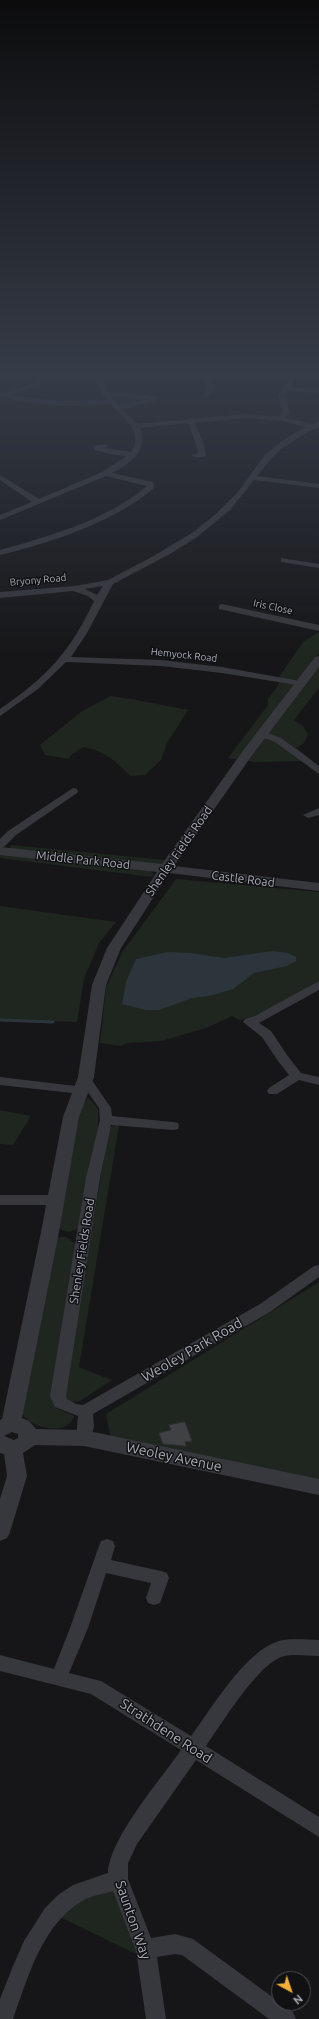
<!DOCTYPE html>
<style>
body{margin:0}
#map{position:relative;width:319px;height:2019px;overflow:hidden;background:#161618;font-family:Ubuntu,sans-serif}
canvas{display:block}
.north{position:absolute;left:271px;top:1971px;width:40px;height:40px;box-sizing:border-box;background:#111113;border:1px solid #4d4f55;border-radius:50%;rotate:140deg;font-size:11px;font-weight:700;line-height:16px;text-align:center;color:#a8adb8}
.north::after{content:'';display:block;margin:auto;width:14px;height:18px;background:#f2b134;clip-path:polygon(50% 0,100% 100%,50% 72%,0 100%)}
</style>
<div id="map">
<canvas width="319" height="2019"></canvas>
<div class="north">N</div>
</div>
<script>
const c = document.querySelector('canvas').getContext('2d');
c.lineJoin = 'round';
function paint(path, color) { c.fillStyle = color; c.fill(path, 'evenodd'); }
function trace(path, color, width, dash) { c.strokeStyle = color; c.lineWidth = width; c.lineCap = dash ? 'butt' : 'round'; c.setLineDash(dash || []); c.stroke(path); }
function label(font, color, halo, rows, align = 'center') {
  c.font = font + ' Ubuntu,sans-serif'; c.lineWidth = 3; c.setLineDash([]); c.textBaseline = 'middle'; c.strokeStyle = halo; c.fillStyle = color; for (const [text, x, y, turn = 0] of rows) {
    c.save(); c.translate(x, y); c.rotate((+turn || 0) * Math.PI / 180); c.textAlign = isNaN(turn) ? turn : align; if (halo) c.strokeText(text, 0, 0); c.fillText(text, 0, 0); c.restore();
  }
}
paint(new Path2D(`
 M 114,396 L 151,399 L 117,406 L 110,397 Z
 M 319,632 L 319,653 L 316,657 L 319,658 L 319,688 L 294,720 L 303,726 L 308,734 L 304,743 L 297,748 L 313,761 L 255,762 L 228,758 L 268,705 L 268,699 L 279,684 L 279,677 L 303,642 Z
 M 110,696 L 137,700 L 188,710 L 167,743 L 161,760 L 145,775 L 130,776 C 115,760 104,751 83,747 L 71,755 L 69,759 L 45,755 L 40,745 L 81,712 Z
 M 11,845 L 165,860 L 161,865 L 9,849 Z
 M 0,854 L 148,870 L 154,874 L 152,877 L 0,858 Z
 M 176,879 L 319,892 L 319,981 L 266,1013 L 240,1020 L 232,1016 L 206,1028 L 162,1041 L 127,1043 L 120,1046 L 100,1043 L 106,987 L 123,951 Z
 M 0,906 L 116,922 L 99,943 L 84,979 L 77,1022 L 0,1020 Z
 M 88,1097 L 98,1109 L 98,1131 L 78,1228 C 72,1233 63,1233 59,1227 L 80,1110 Z
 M 0,1110 L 31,1116 L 13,1145 L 0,1144 Z
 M 115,1125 L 119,1125 L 79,1367 L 112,1380 L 80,1401 L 69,1402 L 64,1397 L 109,1128 Z
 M 58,1237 L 66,1237 L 76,1244 L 52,1399 L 56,1408 L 74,1416 C 68,1437 32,1428 24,1416 C 22,1414 23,1410 22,1407 L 54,1239 Z
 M 319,1282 L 319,1481 L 111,1440 L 106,1414 Z
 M 115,1891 L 142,1957 L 58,1916 C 78,1902 90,1894 115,1891 Z`), '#1e261f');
paint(new Path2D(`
 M 273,951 L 288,953 L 296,957 L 296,961 L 287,966 L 254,973 L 233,989 L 223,992 L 209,996 L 192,998 L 159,1010 L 146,1010 L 122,1004 L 126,982 L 136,959 L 168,952 L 191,953 L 224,958 Z`), '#2c353c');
trace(new Path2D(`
 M 0,1020 L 53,1022`), '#2c353c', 3);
const building = new Path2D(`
 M 185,1422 L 192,1441 L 185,1442 L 186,1446 L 163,1444 L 159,1433 L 171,1430 L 169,1425 Z`);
paint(building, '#404145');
trace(building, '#303034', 1);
paint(new Path2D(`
 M 31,376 L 38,376 L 42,379 L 40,385 L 11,395 L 55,401 L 107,400 L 102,394 L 96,376 L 130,376 L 127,378 L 104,379 L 108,392 L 157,396 L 158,397 L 153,402 L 123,409 L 138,424 L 247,414 L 280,417 L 283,412 L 278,395 L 291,376 L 297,376 L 290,387 L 319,389 L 319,393 L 287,391 L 284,395 L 290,412 L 286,418 L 312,424 L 319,421 L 319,428 L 309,431 L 281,449 L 271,459 L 257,476 L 319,484 L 319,488 L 254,480 L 230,510 L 197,537 L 170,554 L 113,584 L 87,633 L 71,657 L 161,660 L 222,667 L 300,681 L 303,682 L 303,686 L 222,673 L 161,666 L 66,662 L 38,689 L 0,716 L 0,709 C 47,677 70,652 94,601 L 88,596 L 73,591 L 0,598 L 0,592 L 75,586 L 108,580 L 150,558 L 192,533 L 217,513 L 237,493 L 265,455 L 282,441 L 306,427 L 282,421 L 247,418 L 194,423 L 203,441 L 206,455 C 203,458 194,458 191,455 L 198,453 L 195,441 L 188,423 L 140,428 C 149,450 130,464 112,473 L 153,482 L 154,488 C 114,522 50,543 0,555 L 0,550 C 50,536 107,520 147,486 L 106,476 L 0,520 L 0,515 L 32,502 L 0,480 L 0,475 L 39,499 L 102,472 L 127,456 L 110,454 L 94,450 L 94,446 L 104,444 L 108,446 L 105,448 L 131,452 C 145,431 122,416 110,404 C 73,407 37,406 0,396 L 0,392 L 4,393 L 35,383 L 36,381 ZM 111,396 L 149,399 L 119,405 ZM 103,586 L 97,595 L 85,589 Z
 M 187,376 L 205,377 L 215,386 L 207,397 L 203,397 L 202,396 L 208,385 L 200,380 Z
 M 281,558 L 319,564 L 319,568 L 281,562 Z
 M 222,604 L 319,625 L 319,631 L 219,609 L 219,605 Z
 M 262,731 L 281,738 L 319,766 L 319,774 L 275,742 L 259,736 L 257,734 L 259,732 Z
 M 73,788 L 77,789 L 78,791 L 77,793 L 16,835 L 4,847 L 0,848 L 0,839 L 8,831 Z
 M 319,808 L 319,815 L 308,818 L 303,815 Z
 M 319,981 L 319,990 L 259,1023 L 271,1031 L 287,1055 L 301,1073 L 319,1077 L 319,1085 L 299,1080 L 277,1094 L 269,1094 L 267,1091 L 269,1088 L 289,1075 L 278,1061 L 262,1037 L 243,1022 L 245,1019 L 255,1016 Z
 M 85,1075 L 89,1076 L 111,1108 L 112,1116 L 173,1122 L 178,1123 L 179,1126 L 178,1129 L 173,1130 L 111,1125 L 100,1178 L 66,1396 L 67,1399 L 76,1404 L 83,1405 L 260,1304 L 314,1266 L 319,1265 L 319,1277 L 270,1312 L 93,1414 L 94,1426 L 90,1442 L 84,1444 L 78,1442 L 76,1438 L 78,1416 L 55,1407 L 50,1396 L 86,1178 L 100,1120 L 99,1108 L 87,1091 L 81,1094 L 0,1085 L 0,1077 L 84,1087 L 79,1079 L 81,1076 Z
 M 0,1195 L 55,1195 L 60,1197 L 62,1200 L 60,1203 L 55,1205 L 0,1205 Z
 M 107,1539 L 113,1541 L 115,1546 L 111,1560 L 161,1571 L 167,1573 L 169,1578 L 160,1603 L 154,1605 L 148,1603 L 146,1598 L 151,1583 L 106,1573 L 88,1628 L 69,1673 L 101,1681 L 191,1736 C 212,1708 245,1651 279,1641 C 291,1638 307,1640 319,1640 L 319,1656 C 308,1656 295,1654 285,1656 C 260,1660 221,1725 206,1746 L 319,1817 L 319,1837 L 196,1760 L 137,1844 L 128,1863 L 128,1879 L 151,1938 L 175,1934 L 193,1939 L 293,2012 L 296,2019 L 269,2019 L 182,1955 L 175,1954 L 157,1957 L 166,2019 L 146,2019 L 136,1951 L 113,1891 C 104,1894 94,1895 86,1899 C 43,1921 28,1977 13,2019 L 0,2019 L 0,1999 L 13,1966 L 24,1941 L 45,1908 L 58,1895 L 73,1885 L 108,1873 C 109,1839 161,1779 181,1750 L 91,1694 L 0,1671 L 0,1655 L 54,1669 L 70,1628 L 99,1546 L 101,1541 Z`), '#37383d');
paint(new Path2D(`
 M 319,656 L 319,667 L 253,754 L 174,866 L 319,883 L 319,891 L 169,873 L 121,948 L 106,985 L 94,1077 L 79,1117 L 59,1232 L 22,1418 L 29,1421 L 36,1429 L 84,1430 L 319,1479 L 319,1495 L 84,1446 L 35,1445 L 23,1453 L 27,1476 L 10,1532 L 7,1538 L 0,1541 L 0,1499 L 7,1476 L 4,1454 L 0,1453 L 0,1420 L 2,1419 L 41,1232 L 63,1117 L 78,1077 L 92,985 L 107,948 L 157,872 L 0,855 L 0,847 L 162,864 L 245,748 L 315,657 ZM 12,1432 L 18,1434 L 18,1438 L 14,1440 L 4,1436 Z`), '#37383d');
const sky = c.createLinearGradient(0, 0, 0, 658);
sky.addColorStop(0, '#0c0c0d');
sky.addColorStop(0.57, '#363c48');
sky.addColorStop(1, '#363c4800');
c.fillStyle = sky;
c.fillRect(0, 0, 319, 658);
label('10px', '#a8adb8', '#111113', [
 ["Bryony Road",38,580,-5],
 ["Iris Close",273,607,12],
 ["Hemyock Road",184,655,6]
]);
label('12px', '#a8adb8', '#111113', [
 ["Shenley Fields Road",179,851,-55],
 ["Middle Park Road",83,860,6],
 ["Castle Road",243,879,7],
 ["Shenley Fields Road",82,1251,-81]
]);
label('14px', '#a8adb8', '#111113', [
 ["Weoley Park Road",192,1350,-30],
 ["Weoley Avenue",174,1457,12],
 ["Strathdene Road",166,1731,33],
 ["Saunton Way",133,1920,71]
]);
</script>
